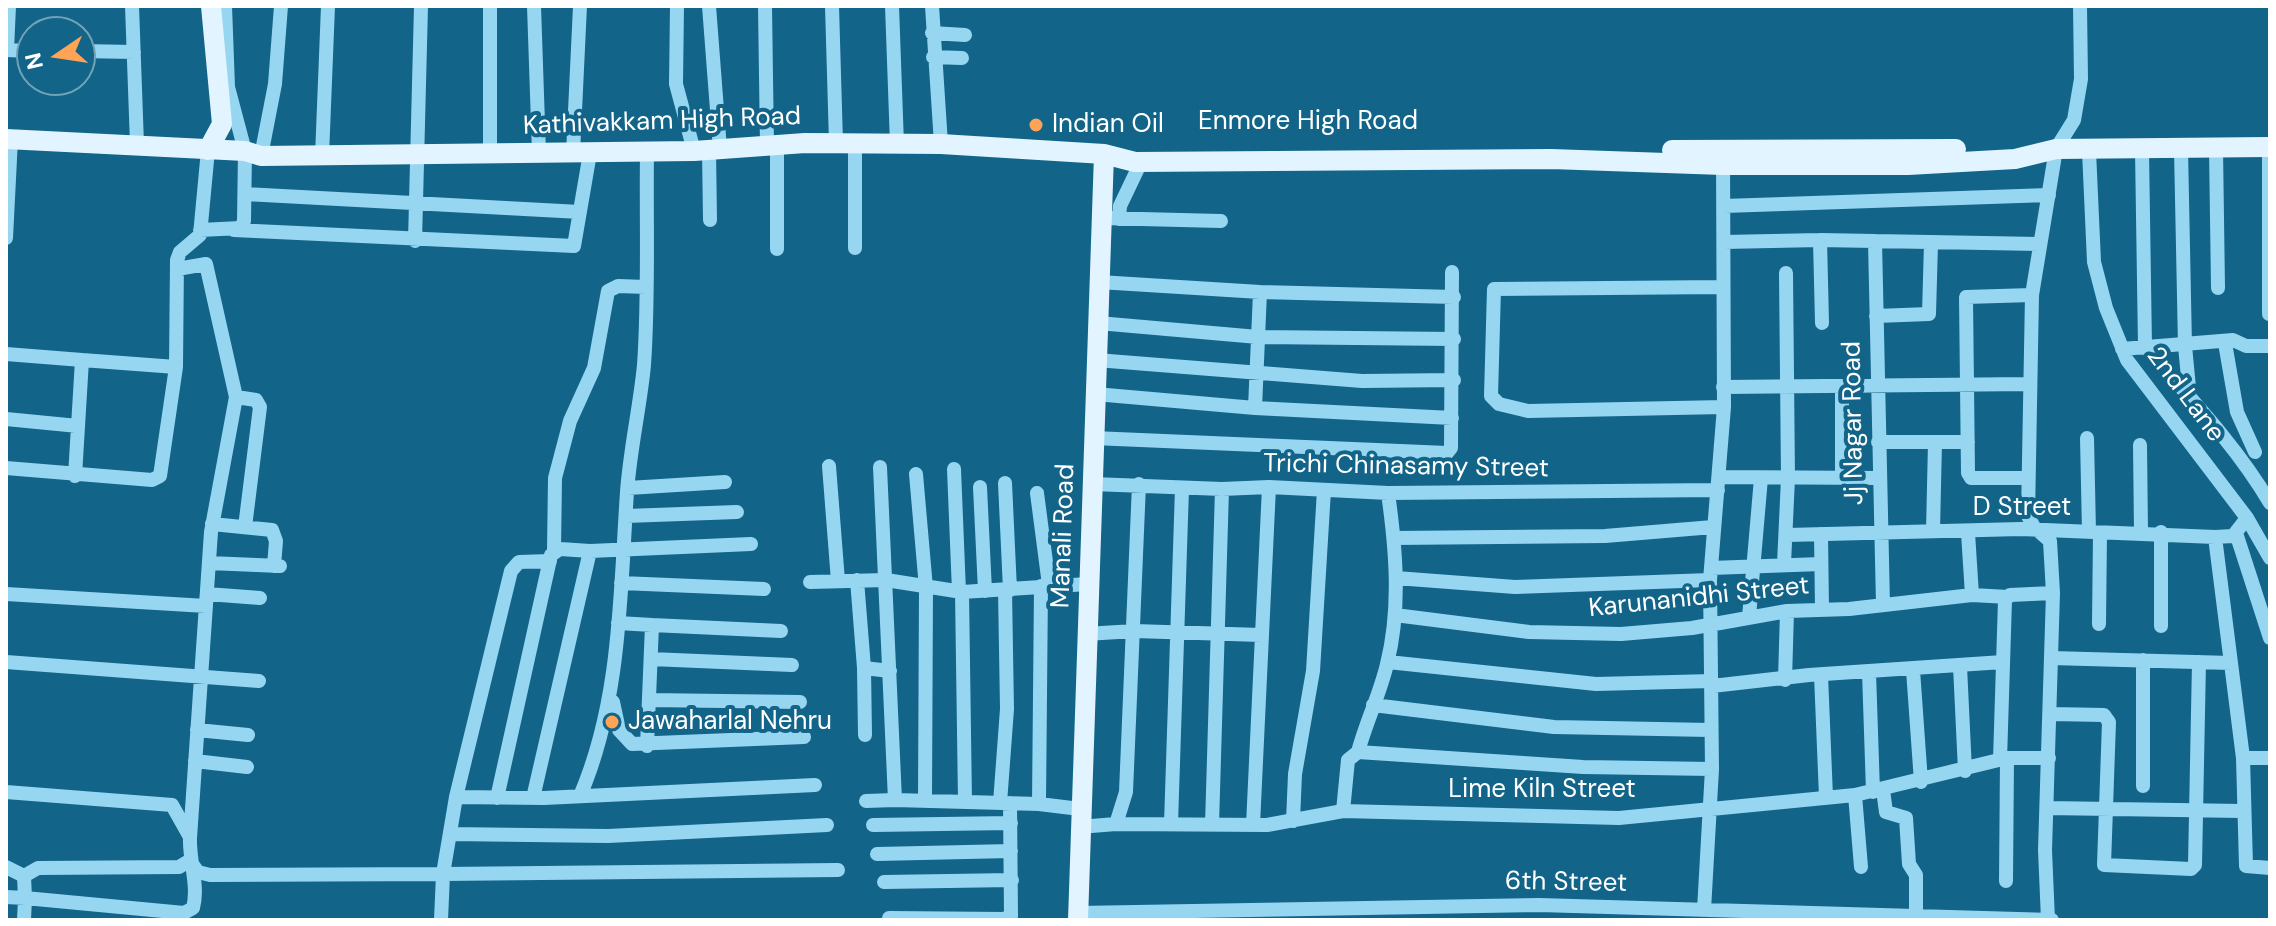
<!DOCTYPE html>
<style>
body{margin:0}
#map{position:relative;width:2276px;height:926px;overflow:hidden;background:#126489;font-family:"DM Sans",sans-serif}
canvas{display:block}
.frame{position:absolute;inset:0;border:8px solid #fff;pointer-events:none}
.north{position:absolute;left:16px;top:16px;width:80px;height:80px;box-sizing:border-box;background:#126489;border:2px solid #71a2b8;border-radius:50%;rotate:257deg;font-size:22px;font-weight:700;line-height:32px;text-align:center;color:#fff}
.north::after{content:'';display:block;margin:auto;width:28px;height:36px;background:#ffa457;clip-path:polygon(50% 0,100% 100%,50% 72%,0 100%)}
</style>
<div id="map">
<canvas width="2276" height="926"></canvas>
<div class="frame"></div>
<div class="north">N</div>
</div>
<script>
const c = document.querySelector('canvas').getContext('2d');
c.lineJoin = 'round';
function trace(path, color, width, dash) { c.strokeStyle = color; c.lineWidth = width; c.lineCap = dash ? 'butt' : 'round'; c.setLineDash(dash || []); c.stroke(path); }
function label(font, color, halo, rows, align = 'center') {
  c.font = font + ' "DM Sans",sans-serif'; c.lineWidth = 8; c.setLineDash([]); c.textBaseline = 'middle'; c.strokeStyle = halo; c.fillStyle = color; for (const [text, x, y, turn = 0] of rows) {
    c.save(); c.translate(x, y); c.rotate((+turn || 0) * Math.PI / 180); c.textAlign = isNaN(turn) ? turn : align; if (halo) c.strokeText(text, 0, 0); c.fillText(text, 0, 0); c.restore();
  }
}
trace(new Path2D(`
 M 132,6 L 137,144
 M 490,6 L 490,154
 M 534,6 L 539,153
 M 677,6 L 676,84 L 694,151
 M 709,6 L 720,149
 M 765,6 L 767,146
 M 832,6 L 836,143
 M 892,6 L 897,144
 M 932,6 L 941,144
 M 932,33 L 965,35
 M 6,50 L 32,51
 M 7,50 L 9,6
 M 80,51 L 134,52
 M 933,57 L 962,58
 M 855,144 L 855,248
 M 2216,148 L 2218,288
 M 2181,149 L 2185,346 L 2190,398
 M 709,150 L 710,220
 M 2142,150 L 2145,347 C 2189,397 2236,445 2270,503
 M 2089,151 L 2094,262 L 2106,308 L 2127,360 L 2247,518 L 2270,558
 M 573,153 L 580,6
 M 261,156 L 275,84 L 281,6
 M 322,156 L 328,6
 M 245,194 L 580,212
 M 1724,206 L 2049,195
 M 1101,218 L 1221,221
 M 1119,219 L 1120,206 L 1141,162
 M 200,230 L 241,228 L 244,221 L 245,151 L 228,87 L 225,6
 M 234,230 L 574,246 L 590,153
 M 6,238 L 11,139
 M 1820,240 L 1822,323
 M 415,241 L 421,6
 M 1875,241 L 1883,605
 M 1724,242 L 1820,240 L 2039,244
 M 777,249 L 777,145
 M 177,269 L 206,264 L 236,397 L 211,532 L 190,838 C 189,861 199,886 193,908 L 184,913 L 25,898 L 24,876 L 38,868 L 179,867 L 189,861
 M 1099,282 L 1260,292 L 1454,297
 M 1722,287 L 1494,289 L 1491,396 L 1499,404 L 1528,411 L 1724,407
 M 2269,314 L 2269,147
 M 1876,316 L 1929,314 L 1931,243
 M 1098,323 L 1258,337 L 1454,339
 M 2225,343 L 2237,412 L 2255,452
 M 2122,349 L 2233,340 L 2246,346 L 2270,346
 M 6,354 L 82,360
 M 1096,360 L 1362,381 L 1454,380
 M 1723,387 L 2030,384
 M 1842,387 L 1842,478
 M 1095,394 L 1255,408 L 1452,418
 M 236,397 L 256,400 L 260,407 L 245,527
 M 1255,408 L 1260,292
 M 6,419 L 78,426
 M 1093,438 L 1447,453 L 1451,448 L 1452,272
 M 2087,438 L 2089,532
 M 1878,442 L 1968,442
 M 2140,445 L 2141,532
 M 829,466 L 838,581
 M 880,467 L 895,800 L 1039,804 L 1080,809
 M 6,468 L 152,480 L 160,476 L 176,367
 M 954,469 L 959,592
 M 916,474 L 926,588 L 925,800
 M 75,476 L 82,360 L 176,367 L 177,260 L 180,252 L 200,235 L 208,150
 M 1720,477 L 1878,478
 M 2028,478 L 1971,478 L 1968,473 L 1966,297 L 2032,295
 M 1005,483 L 1010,590
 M 1093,484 L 1222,489 L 1269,487 L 1388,493 L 1718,490
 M 980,487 L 985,591
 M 628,488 L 725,482
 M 1037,493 L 1049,585
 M 626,516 L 737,512
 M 212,524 L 272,530 L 276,541 L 274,566
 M 1933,531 L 1935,442
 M 2161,532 L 2161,626
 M 1968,533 L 1972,595
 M 2236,533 L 2270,638
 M 1821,534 L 1822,609
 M 1787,535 L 2021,529 L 2215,537 L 2233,536 L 2247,518
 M 2215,537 L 2243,758 L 2270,758
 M 1394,538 L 1605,536 L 1713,527
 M 554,550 L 555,478 L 570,421 L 594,368 L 608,291 L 618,286 L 646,287
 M 209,563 L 280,566
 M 1784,564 L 1788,478 L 1786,273
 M 1711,568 L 1821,564
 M 1396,578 L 1515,587 L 1710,580
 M 857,580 L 864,668 L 890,671
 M 810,582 L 886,580 L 962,592 L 1088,584
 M 621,583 L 764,589
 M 962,592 L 965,802
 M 6,594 L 206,606
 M 207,594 L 260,598
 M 1395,615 L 1529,632 L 1621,634 L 1692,628 L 1787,611 L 1849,609 L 1972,595 L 2008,597
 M 1749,617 L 1761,478
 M 618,623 L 652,625 L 647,746
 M 2099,624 L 2100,534
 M 652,625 L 781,631
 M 1086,634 L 1134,631 L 1261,635
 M 2051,658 L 2231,663
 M 651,659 L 792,665
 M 2143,660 L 2143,786
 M 6,662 L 259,681
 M 1388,662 L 1596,684 L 1712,681
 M 1960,666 L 1965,771
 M 864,668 L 865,735
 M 1913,670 L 1921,782
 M 1869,672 L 1873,792
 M 1821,675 L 1826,797
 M 1785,680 L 1787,611
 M 1712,686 L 1809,675 L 2003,662
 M 649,700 L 800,702
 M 613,702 L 619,730 L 632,744 L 804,737
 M 1373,705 L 1554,727 L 1710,730
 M 2051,714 L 2104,715 L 2109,722 L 2104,865 L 2191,869 L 2195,865 L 2199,662
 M 197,730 L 248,735
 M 1358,752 L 1583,767 L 1712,769
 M 2243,758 L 2246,866 L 2270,868
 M 2000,760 L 2005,600 L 2010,595 L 2053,593 L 2050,541 L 2034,527 L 2028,516 L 2032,295 L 2056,149 L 2074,120 L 2081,79 L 2080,6
 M 195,761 L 247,767
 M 1883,790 L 1886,812 L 1906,818 L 1909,864 L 1916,875 L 1916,915
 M 6,792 L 172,805 L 190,837
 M 1855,795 L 1861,867
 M 580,796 C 621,701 620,594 627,492 C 630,449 640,407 644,365 C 649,294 646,223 647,152
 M 456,797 L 544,798 L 815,785
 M 497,798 L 551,555 L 560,549 L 590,551
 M 533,798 L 590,551 L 751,544
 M 866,801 L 895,800
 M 1000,803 L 1007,709 L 1005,590
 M 1039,804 L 1041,586
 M 2047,808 L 2242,811
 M 1343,811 L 1348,760 L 1358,752 C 1366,722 1380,694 1387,664 C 1401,608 1396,550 1388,493
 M 1293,821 L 1295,774 L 1313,671 L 1324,490
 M 1116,824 L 1126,792 L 1139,484
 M 1171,824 L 1182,488
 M 873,825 L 1011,823
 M 1212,825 L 1222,489
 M 1253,825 L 1269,487
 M 1079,827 L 1116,824 L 1267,825 L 1343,811 L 1619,818 L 1855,795 L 2007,758 L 2049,758
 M 450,834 L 608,836 L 827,825
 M 877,854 L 1011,851
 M 190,861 L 198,872 L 210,875 L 443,874 L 456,797 L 511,571 L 519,562 L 550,561
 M 6,867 L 24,876
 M 2006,881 L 2007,758
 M 884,882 L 1012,880
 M 6,897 L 25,898 L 24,920
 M 1704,910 L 1712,769 L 1710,580 L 1724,407 L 1723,158
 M 1078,913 L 1539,905 L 2052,920
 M 889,918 L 1004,919 L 1011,916 L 1010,803
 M 441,920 L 443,874 L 838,870
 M 2048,920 L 2045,850 L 2053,593`), '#97d6f1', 14);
trace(new Path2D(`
 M 6,139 L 245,151 L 261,156 L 694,151 L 805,143 L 941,144 L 1104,154 L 1135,162 L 1551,159 L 1723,165 L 1908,165 L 2015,159 L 2056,149 L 2270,147
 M 208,150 L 222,124 L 211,6
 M 1672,150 L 1956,149
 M 1078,920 L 1104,154`), '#e1f4ff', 20);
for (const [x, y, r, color] of [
 [1036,125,8,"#ffa457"],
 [612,722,8,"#ffa457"]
]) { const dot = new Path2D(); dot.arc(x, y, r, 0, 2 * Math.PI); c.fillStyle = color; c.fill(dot); trace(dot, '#126489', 3); }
label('26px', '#fff', '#126489', [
 ["Kathivakkam High Road",662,122,-2],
 ["Enmore High Road",1308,122],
 ["2nd Lane",2185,395,53],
 ["Jj Nagar Road",1854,423,-91],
 ["Trichi Chinasamy Street",1406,467,1],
 ["D Street",2022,508],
 ["Manali Road",1064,536,-88],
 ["Karunanidhi Street",1699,598,-6],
 ["Lime Kiln Street",1542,790],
 ["6th Street",1566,883,1]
]);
label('26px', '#fff', '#126489', [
 ["Indian Oil",1052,125],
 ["Jawaharlal Nehru",628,722]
], 'left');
</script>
